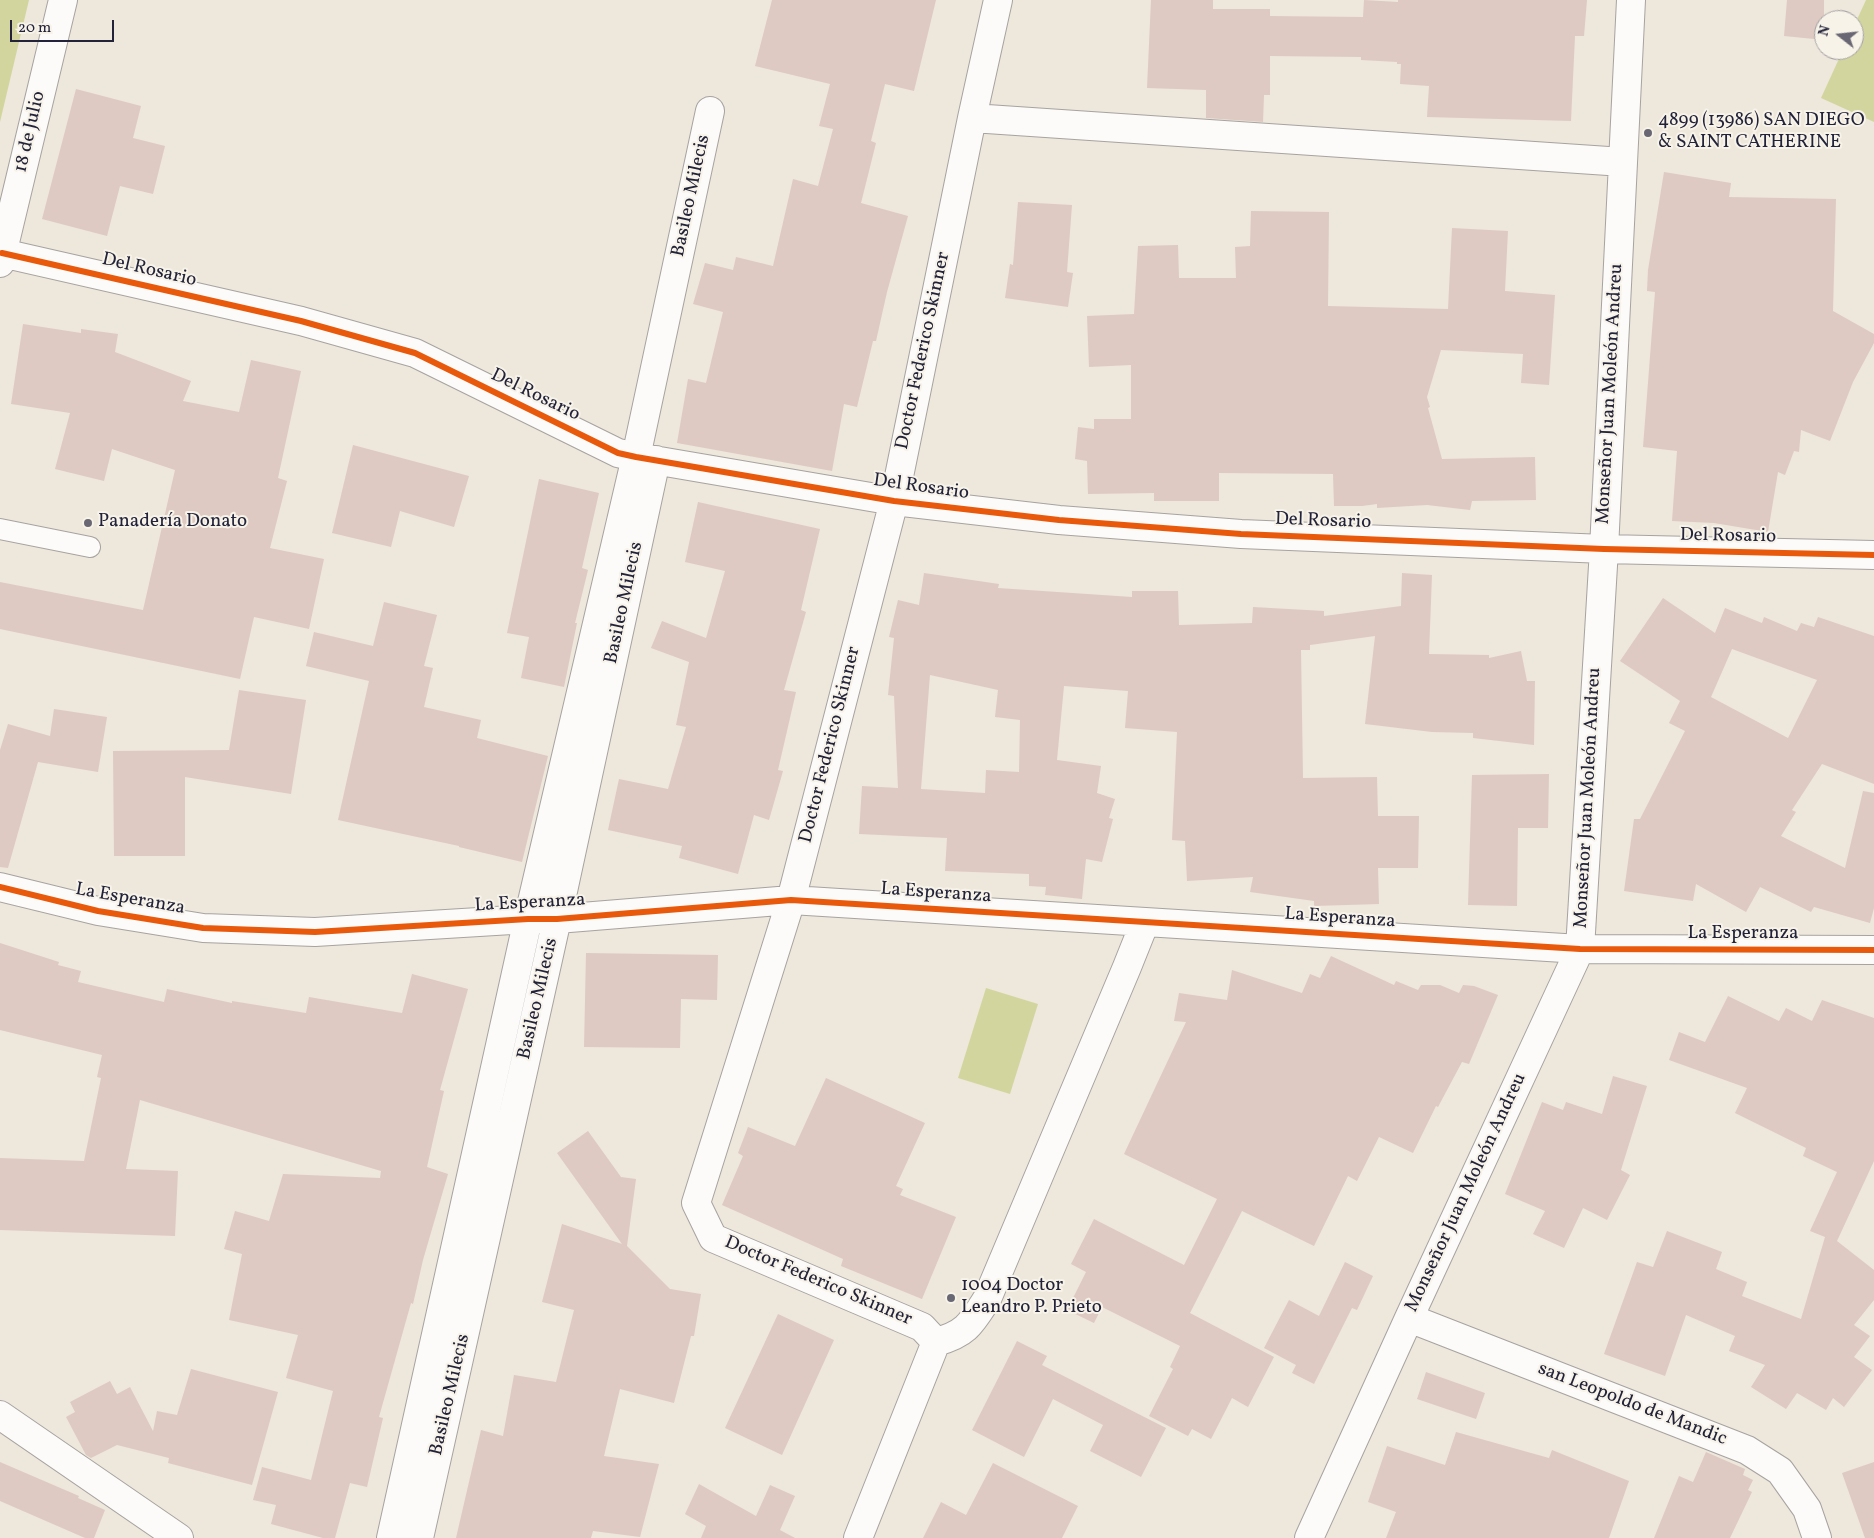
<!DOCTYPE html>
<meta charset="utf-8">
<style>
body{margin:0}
#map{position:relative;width:1874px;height:1538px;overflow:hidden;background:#eee7dc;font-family:Vollkorn,serif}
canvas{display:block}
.north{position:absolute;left:1814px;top:10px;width:50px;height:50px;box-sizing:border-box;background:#f7f3e8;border:1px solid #a29fa3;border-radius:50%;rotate:286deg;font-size:14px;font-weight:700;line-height:20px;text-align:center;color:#22223b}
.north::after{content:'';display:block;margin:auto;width:18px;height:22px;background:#696773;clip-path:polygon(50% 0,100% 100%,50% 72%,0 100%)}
.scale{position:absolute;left:10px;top:20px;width:104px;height:22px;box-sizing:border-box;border:2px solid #22223b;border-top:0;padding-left:6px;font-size:15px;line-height:18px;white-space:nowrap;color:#22223b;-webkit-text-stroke:4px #f7f3e8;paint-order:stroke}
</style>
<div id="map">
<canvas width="1874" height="1538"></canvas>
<div class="north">N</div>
<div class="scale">20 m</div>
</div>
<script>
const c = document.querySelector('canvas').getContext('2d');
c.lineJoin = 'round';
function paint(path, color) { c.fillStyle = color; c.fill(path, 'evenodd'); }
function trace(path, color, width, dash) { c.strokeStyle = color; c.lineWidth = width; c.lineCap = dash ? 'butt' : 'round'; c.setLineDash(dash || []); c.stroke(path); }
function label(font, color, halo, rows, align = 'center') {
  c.font = font + ' Vollkorn,serif'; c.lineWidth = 4; c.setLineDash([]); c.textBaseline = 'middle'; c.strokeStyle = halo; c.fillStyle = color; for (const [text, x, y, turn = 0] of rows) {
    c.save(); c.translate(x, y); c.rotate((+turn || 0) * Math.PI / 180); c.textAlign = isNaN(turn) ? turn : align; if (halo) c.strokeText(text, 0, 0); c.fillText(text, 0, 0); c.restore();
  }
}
paint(new Path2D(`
 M 0,0 L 29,0 L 0,122 Z
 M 1866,0 L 1874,0 L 1874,122 L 1821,98 L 1843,50 L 1854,50 L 1854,26 Z
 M 986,988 L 1038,1004 L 1010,1094 L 958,1078 Z`), '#d2d69e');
paint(new Path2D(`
 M 772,0 L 936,0 L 914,91 L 885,84 L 871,141 L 876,143 L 861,203 L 908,216 L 887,292 L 876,341 L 873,341 L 857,407 L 844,404 L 832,471 L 677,443 L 688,379 L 706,383 L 723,312 L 693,304 L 705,263 L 733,270 L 736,257 L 773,266 L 793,179 L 818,186 L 833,129 L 819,126 L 830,84 L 755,66 Z
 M 1151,0 L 1213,0 L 1213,9 L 1270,9 L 1270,16 L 1363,17 L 1364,0 L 1398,2 L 1398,0 L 1587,0 L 1584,36 L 1575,36 L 1571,121 L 1427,117 L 1429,86 L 1400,84 L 1401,64 L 1397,64 L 1397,62 L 1361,60 L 1361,57 L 1270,56 L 1270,95 L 1264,95 L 1263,122 L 1206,118 L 1206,90 L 1147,88 Z
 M 1787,0 L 1824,0 L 1824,40 L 1784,36 Z
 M 76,89 L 141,106 L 133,138 L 165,146 L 153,194 L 120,186 L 107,236 L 42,219 Z
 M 1664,172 L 1731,183 L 1729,197 L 1836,199 L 1833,311 L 1874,334 L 1874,343 L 1853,382 L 1830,441 L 1801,430 L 1799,452 L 1794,451 L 1785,475 L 1778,472 L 1768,532 L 1714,523 L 1672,521 L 1677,451 L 1643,447 L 1655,292 L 1647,291 L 1648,270 Z
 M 1018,202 L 1072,205 L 1067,272 L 1073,273 L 1068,307 L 1005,298 L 1010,264 L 1013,265 Z
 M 1251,211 L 1329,212 L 1328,306 L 1448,309 L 1452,228 L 1508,231 L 1505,291 L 1555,295 L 1549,385 L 1521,383 L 1523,354 L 1441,350 L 1427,397 L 1430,407 L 1428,408 L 1442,459 L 1535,457 L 1536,500 L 1472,501 L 1470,510 L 1427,505 L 1377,508 L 1377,504 L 1362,506 L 1334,506 L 1333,474 L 1219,473 L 1219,501 L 1154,501 L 1154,493 L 1088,494 L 1087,461 L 1075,459 L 1078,427 L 1094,429 L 1094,419 L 1131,419 L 1131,365 L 1089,367 L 1087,316 L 1134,314 L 1138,246 L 1178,245 L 1179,278 L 1236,278 L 1235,247 L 1250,246 Z
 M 23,324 L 81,333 L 81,329 L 118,334 L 115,352 L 191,381 L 183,401 L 239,412 L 251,360 L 301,371 L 278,478 L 287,481 L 270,548 L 324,559 L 309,629 L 254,617 L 240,679 L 0,629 L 0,582 L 143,610 L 175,470 L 112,449 L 104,481 L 55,469 L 70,413 L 11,404 Z
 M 353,445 L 469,476 L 454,527 L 400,511 L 391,547 L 332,533 Z
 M 539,479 L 599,493 L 582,568 L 588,570 L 575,623 L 577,623 L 564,687 L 521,678 L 529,637 L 507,633 Z
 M 698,502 L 820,529 L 801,610 L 806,612 L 784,690 L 796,692 L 778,770 L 783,771 L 769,820 L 754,815 L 738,874 L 679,858 L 682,846 L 608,830 L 619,779 L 668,789 L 686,727 L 676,725 L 689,662 L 651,648 L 662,621 L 706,638 L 725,571 L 685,562 Z
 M 924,573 L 999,584 L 998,588 L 1132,597 L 1132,591 L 1178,591 L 1179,625 L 1252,623 L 1253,607 L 1324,611 L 1324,616 L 1401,606 L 1402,573 L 1432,575 L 1429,654 L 1489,655 L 1489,658 L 1521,651 L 1527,681 L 1535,681 L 1534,745 L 1473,738 L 1473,733 L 1432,732 L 1365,724 L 1375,636 L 1310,645 L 1310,650 L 1301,650 L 1303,778 L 1377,777 L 1378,816 L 1419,816 L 1418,868 L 1378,868 L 1379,904 L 1314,906 L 1314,901 L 1250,892 L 1253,877 L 1187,881 L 1185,841 L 1172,840 L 1177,732 L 1125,728 L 1128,691 L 1064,686 L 1057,760 L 1101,766 L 1097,793 L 1115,799 L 1109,818 L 1113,819 L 1102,862 L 1086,859 L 1082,899 L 1045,895 L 1046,887 L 1029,886 L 1029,874 L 945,871 L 947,838 L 859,834 L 862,786 L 898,788 L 894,696 L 888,695 L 894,638 L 889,637 L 898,600 L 919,605 ZM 930,675 L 998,690 L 995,717 L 1020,720 L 1019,772 L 986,770 L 985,793 L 921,789 Z
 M 1663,598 L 1715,633 L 1725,608 L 1762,623 L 1764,617 L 1797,631 L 1801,623 L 1814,627 L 1818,617 L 1874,636 L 1874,784 L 1822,764 L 1792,810 L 1796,812 L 1781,836 L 1845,868 L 1863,791 L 1874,793 L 1874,908 L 1870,923 L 1814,907 L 1811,912 L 1760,887 L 1746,912 L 1696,884 L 1693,901 L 1624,891 L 1634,819 L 1640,819 L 1685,731 L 1669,723 L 1680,701 L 1620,661 ZM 1732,649 L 1817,680 L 1788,738 L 1711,697 Z
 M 384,602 L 437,615 L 424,666 L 433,668 L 424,707 L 481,720 L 477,738 L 548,756 L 522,862 L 459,847 L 459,846 L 338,820 L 369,681 L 306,666 L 314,632 L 373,646 Z
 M 239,690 L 306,700 L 291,794 L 185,777 L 185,856 L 114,856 L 113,751 L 229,750 Z
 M 54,709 L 107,717 L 98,772 L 38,762 L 8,868 L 0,867 L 0,750 L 8,724 L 50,736 Z
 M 1549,774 L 1548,828 L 1518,828 L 1517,906 L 1468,905 L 1472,775 Z
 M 0,943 L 59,962 L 58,965 L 81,971 L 78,982 L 164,1002 L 167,989 L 232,1003 L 232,1001 L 306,1013 L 309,997 L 402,1013 L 412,974 L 468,989 L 440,1090 L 444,1091 L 427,1167 L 448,1174 L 423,1260 L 413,1304 L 411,1303 L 379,1417 L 383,1418 L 367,1487 L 350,1483 L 335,1538 L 323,1538 L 271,1524 L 276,1505 L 253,1500 L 262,1467 L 311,1480 L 333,1391 L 286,1378 L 298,1335 L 229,1320 L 242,1254 L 224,1249 L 235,1211 L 269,1221 L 283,1174 L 380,1178 L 381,1171 L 140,1100 L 126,1169 L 178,1171 L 175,1236 L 0,1230 L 0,1158 L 84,1161 L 101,1078 L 97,1077 L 102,1055 L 0,1030 Z
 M 586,953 L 718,955 L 717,1000 L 681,999 L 680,1048 L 584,1047 Z
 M 1331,956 L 1394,985 L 1396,981 L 1418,990 L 1421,985 L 1440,985 L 1459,993 L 1463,985 L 1474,986 L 1498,995 L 1469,1064 L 1462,1062 L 1438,1107 L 1436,1106 L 1413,1153 L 1379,1137 L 1357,1181 L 1348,1176 L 1314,1246 L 1242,1211 L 1190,1313 L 1274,1357 L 1248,1407 L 1232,1398 L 1211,1439 L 1192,1429 L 1188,1436 L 1149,1416 L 1173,1369 L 1170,1367 L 1180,1346 L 1102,1307 L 1094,1323 L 1067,1310 L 1086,1272 L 1071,1264 L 1094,1219 L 1184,1265 L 1217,1199 L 1124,1154 L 1186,1022 L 1174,1021 L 1179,993 L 1227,1000 L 1232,970 L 1302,993 L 1310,974 L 1320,978 Z
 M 1728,996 L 1779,1021 L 1786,1008 L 1812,1021 L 1822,1000 L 1874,1018 L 1874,1161 L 1837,1241 L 1874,1270 L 1874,1300 L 1854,1325 L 1870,1336 L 1854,1357 L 1872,1370 L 1844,1407 L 1833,1398 L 1826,1410 L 1797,1393 L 1786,1409 L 1751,1387 L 1765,1365 L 1729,1351 L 1735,1336 L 1686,1315 L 1665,1376 L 1604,1354 L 1637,1262 L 1653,1267 L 1667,1231 L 1722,1252 L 1716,1269 L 1747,1282 L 1742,1296 L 1801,1319 L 1825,1237 L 1810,1231 L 1837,1172 L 1803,1156 L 1806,1148 L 1735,1113 L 1747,1088 L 1669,1060 L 1679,1032 L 1705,1042 Z
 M 1613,1076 L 1647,1086 L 1621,1170 L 1630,1175 L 1607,1220 L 1583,1208 L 1564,1248 L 1533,1234 L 1545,1211 L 1505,1194 L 1542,1102 L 1563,1110 L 1566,1102 L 1602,1114 Z
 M 826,1078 L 925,1123 L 896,1186 L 903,1189 L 900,1195 L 956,1217 L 922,1299 L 841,1266 L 843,1259 L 722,1205 L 743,1156 L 738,1153 L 748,1127 L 795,1146 Z
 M 588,1131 L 621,1177 L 636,1179 L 627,1246 L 670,1289 L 701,1294 L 694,1336 L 691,1336 L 674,1403 L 620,1389 L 604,1456 L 659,1464 L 640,1537 L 593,1531 L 591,1538 L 456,1538 L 481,1430 L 503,1436 L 514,1375 L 556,1382 L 574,1310 L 542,1302 L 562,1224 L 622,1244 L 557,1153 Z
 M 1345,1262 L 1373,1276 L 1357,1310 L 1352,1308 L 1314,1384 L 1292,1373 L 1296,1365 L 1264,1348 L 1289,1300 L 1319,1316 Z
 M 778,1314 L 834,1340 L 782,1455 L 725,1428 Z
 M 1017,1341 L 1047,1356 L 1042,1365 L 1166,1428 L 1141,1477 L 1090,1451 L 1103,1425 L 1053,1399 L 1024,1457 L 972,1430 Z
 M 191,1369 L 278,1392 L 252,1485 L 168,1463 L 169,1458 L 117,1445 L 91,1458 L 86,1455 L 66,1417 L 75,1412 L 70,1402 L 110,1381 L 117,1394 L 130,1387 L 153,1431 L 157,1411 L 177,1415 Z
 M 1426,1372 L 1485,1393 L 1476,1419 L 1417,1399 Z
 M 1456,1432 L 1549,1458 L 1552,1450 L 1629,1481 L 1609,1538 L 1386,1538 L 1396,1512 L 1368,1502 L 1387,1446 L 1445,1465 Z
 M 1706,1452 L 1745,1469 L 1743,1475 L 1753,1480 L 1748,1490 L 1752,1492 L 1730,1538 L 1654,1538 L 1679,1476 L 1693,1482 Z
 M 0,1462 L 79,1496 L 78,1498 L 105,1510 L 94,1538 L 85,1538 L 0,1501 Z
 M 1874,1462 L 1874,1538 L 1865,1538 L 1842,1473 Z
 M 993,1463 L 1078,1506 L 1062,1538 L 923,1538 L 941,1502 L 966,1515 Z
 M 699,1484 L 756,1516 L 770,1485 L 795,1496 L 780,1530 L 795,1538 L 701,1538 L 706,1526 L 685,1514 Z`), '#decac2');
const lane = new Path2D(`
 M 0,529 L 90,547`);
const street = new Path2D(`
 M 972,118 L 1623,162
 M 2,253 L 301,321 L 415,353 L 618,453 L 636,457 L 894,501 L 1059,520 L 1241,534 L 1604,549 L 1874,555
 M 0,263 L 63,0
 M 0,887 L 98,911 L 203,928 L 315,932 L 528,919 L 557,919 L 791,900 L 1580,949 L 1874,950
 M 1409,1318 L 1747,1450 L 1780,1471 L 1807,1509 L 1817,1538
 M 936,1342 L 922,1327 L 713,1238 L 696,1203 L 791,900 L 894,501 L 972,118 L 998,0
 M 936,1342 C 966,1334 971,1324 987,1299 L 1127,967 L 1145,922
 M 0,1415 L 179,1538
 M 391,1538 L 528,919 L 636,457 L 710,111
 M 419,1538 L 557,919 L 656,460
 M 858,1538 L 936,1342
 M 1309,1538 L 1409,1318 L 1580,949 L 1604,549 L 1631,0`);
trace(lane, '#a6a3a0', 22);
trace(street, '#a6a3a0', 30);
trace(lane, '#fcfbfa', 20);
trace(street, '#fcfbfa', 28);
trace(new Path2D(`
 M 2,253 L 301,321 L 415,353 L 618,453 L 636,457 L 894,501 L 1059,520 L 1241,534 L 1604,549 L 1874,555
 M 0,887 L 98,911 L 203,928 L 315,932 L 528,919 L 557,919 L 791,900 L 1580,949 L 1874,950`), '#e8590c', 6);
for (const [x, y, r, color] of [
 [1648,133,5,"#696773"],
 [88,523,5,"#696773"],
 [951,1298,5,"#696773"]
]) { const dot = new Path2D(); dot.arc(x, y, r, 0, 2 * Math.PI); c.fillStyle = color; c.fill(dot); trace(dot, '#f7f3e8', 2); }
label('19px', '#22223b', '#f7f3e8', [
 ["4899 (13986) SAN DIEGO",1658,122],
 ["& SAINT CATHERINE",1658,144],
 ["Panadería Donato",98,523],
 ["1004 Doctor",961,1287],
 ["Leandro P. Prieto",961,1309]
], 'left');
label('19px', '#22223b', '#f7f3e8', [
 ["18 de Julio",31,132,-77],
 ["Basileo Milecis",692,196,-78],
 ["Del Rosario",149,271,13],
 ["Doctor Federico Skinner",924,351,-78],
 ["Monseñor Juan Moleón Andreu",1611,394,-87],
 ["Del Rosario",535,396,26],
 ["Del Rosario",921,488,8],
 ["Del Rosario",1323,522,2],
 ["Del Rosario",1728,537,1],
 ["Basileo Milecis",625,603,-78],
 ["Doctor Federico Skinner",831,745,-76],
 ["Monseñor Juan Moleón Andreu",1589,798,-87],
 ["La Esperanza",936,894,4],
 ["La Esperanza",130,900,10],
 ["La Esperanza",530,904,-3],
 ["La Esperanza",1340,919,4],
 ["La Esperanza",1743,935],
 ["Basileo Milecis",539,999,-77],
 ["Monseñor Juan Moleón Andreu",1467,1193,-65],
 ["Doctor Federico Skinner",818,1282,23],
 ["Basileo Milecis",451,1395,-77],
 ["san Leopoldo de Mandic",1632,1405,21]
]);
</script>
